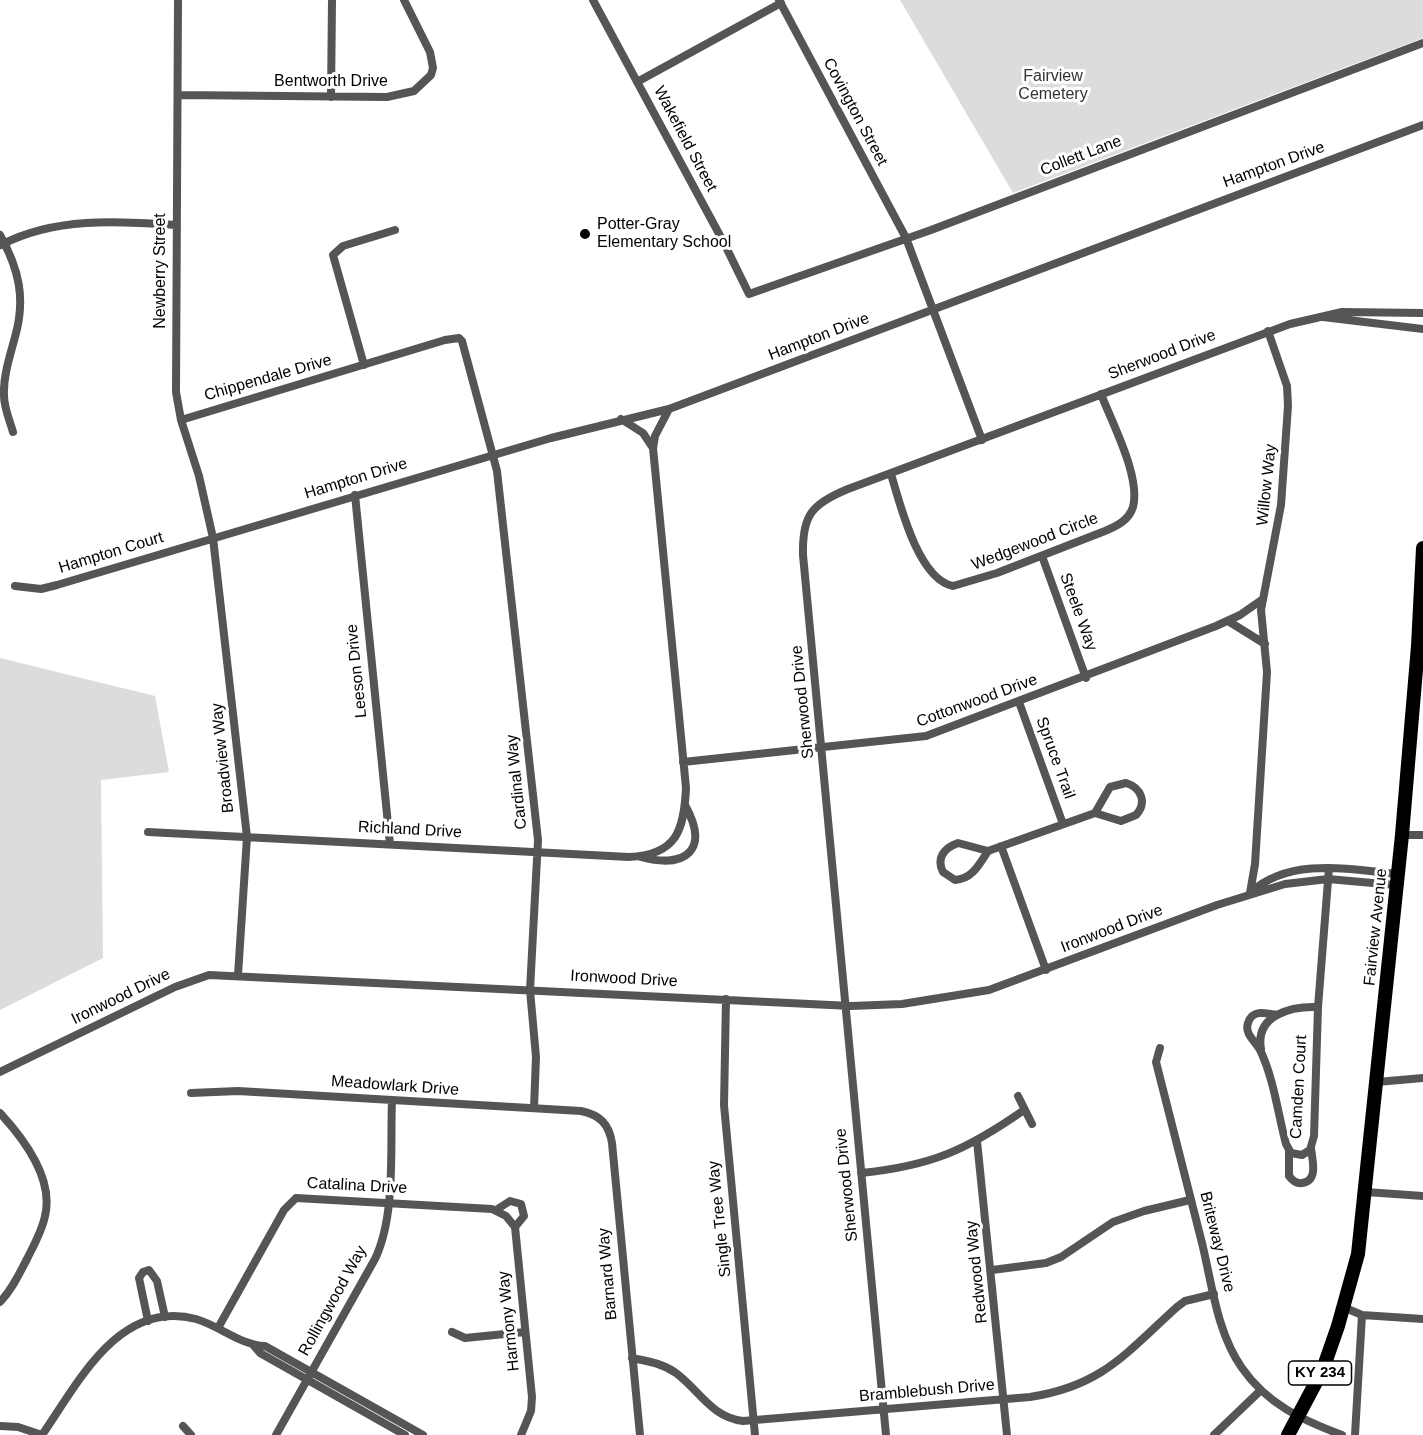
<!DOCTYPE html>
<style>
body{margin:0}
canvas{display:block;background:#fff}
</style>
<canvas width="1423" height="1435"></canvas>
<script>
const c = document.querySelector('canvas').getContext('2d');
c.lineJoin = 'round';
function paint(path, color) { c.fillStyle = color; c.fill(path, 'evenodd'); }
function trace(path, color, width, dash) { c.strokeStyle = color; c.lineWidth = width; c.lineCap = dash ? 'butt' : 'round'; c.setLineDash(dash || []); c.stroke(path); }
function label(font, color, halo, rows, align = 'center') {
  c.font = font + ' Helvetica,sans-serif'; c.lineWidth = 6; c.setLineDash([]); c.textBaseline = 'middle'; c.strokeStyle = halo; c.fillStyle = color; for (const [text, x, y, turn = 0] of rows) {
    c.save(); c.translate(x, y); c.rotate((+turn || 0) * Math.PI / 180); c.textAlign = isNaN(turn) ? turn : align; if (halo) c.strokeText(text, 0, 0); c.fillText(text, 0, 0); c.restore();
  }
}
paint(new Path2D(`
 M 900,0 L 1423,0 L 1423,38 L 1013,193 Z
 M 0,658 L 155,696 L 169,772 L 101,780 L 103,958 L 0,1010 Z`), '#dcdcdc');
trace(new Path2D(`
 M 178,0 L 176,392 L 181,420 L 199,476 L 213,538 L 247,837 L 238,975
 M 593,0 L 724,243 L 749,294 L 931,230 L 1423,43
 M 779,0 L 906,238 L 982,440
 M 637,82 L 781,3
 M 178,95 L 387,97 L 414,91 L 431,75 L 433,68 L 430,52 L 404,0
 M 331,97 L 332,0
 M 0,235 C 19,269 26,299 15,337 C 10,356 3,376 4,396 C 4,408 10,421 13,432
 M 1,245 C 54,217 117,221 176,225
 M 1323,317 L 1423,329
 M 364,365 L 333,255 L 343,246 L 395,230
 M 621,419 L 643,433 L 653,448
 M 181,420 L 445,340 L 459,338 L 462,341 L 497,471 L 538,840 L 530,990 L 536,1057 L 534,1108
 M 891,474 C 900,504 918,579 953,586 L 997,573 L 1105,531 C 1117,526 1129,520 1133,507 C 1141,477 1112,423 1101,394
 M 355,495 L 390,844
 M 1042,556 L 1086,678
 M 15,586 L 41,589 L 57,585 L 551,438 L 669,409 L 1423,125
 M 1228,621 L 1265,644
 M 1019,702 L 1063,824
 M 683,762 L 926,736 L 1216,626 L 1240,615 L 1263,599
 M 1126,783 C 1142,788 1147,803 1136,815 L 1121,821 L 1095,813 L 1110,787 Z
 M 148,832 L 629,857 C 677,855 684,830 686,788 L 653,448 L 655,436 L 669,409
 M 1402,835 L 1423,835
 M 958,843 L 988,851 C 979,865 972,879 955,880 L 943,872 C 936,858 944,848 958,843 Z
 M 1001,846 L 1046,970
 M 988,851 L 1095,813
 M 641,857 C 686,869 710,850 685,805
 M 1250,893 L 1255,864 L 1267,672 L 1261,610 L 1281,505 L 1288,406 L 1287,386 L 1268,331
 M 1250,893 C 1289,857 1349,869 1397,874
 M 726,999 L 724,1105 L 755,1435
 M 1277,1015 C 1266,1013 1252,1009 1248,1023 C 1244,1035 1257,1042 1261,1052 C 1274,1080 1278,1114 1286,1144 L 1291,1153 L 1302,1155 L 1310,1150 L 1314,1136 L 1318,1007 L 1329,868
 M 1160,1048 L 1156,1062 C 1171,1123 1187,1183 1202,1243 C 1212,1284 1217,1333 1242,1368 C 1267,1404 1302,1420 1342,1435
 M 1261,1049 C 1255,1015 1291,1006 1318,1007
 M 0,1072 L 175,987 L 209,975 L 851,1006 L 902,1004 L 989,990 L 1217,905 L 1285,884 L 1328,879 L 1395,885
 M 1377,1082 L 1423,1078
 M 191,1093 L 238,1091 L 581,1111 C 600,1115 609,1124 612,1143 L 640,1435
 M 1018,1096 L 1032,1124
 M 0,1113 C 24,1139 54,1179 45,1216 C 42,1231 34,1245 27,1259 C 19,1274 12,1290 0,1302
 M 977,1141 L 1007,1435
 M 1289,1150 L 1289,1176 C 1292,1180 1296,1184 1302,1183 C 1319,1181 1312,1159 1311,1148
 M 861,1173 C 931,1166 967,1150 1024,1110
 M 1366,1192 L 1423,1196
 M 496,1210 L 510,1201 L 521,1204 L 524,1216 L 515,1227
 M 992,1270 L 1046,1263 L 1061,1257 L 1113,1222 L 1144,1211 L 1190,1200
 M 1343,1307 L 1362,1315 L 1355,1435
 M 1362,1315 L 1423,1319
 M 148,1321 L 139,1278 L 143,1272 L 149,1270 L 157,1281 L 165,1317
 M 218,1328 L 284,1210 L 296,1198 L 492,1209 L 506,1216 L 515,1227 L 532,1397 L 531,1411 L 521,1435
 M 452,1332 L 465,1338 L 525,1332
 M 254,1346 L 260,1353 L 405,1435
 M 632,1358 C 647,1361 662,1363 676,1373 C 699,1390 711,1417 743,1421 L 1030,1397 C 1102,1386 1126,1353 1177,1307 L 1185,1301 L 1214,1294
 M 0,1426 L 18,1427 L 42,1435
 M 183,1426 L 191,1435
 M 42,1435 C 78,1383 119,1299 196,1319 C 220,1326 240,1345 265,1346 L 423,1435
 M 276,1435 L 375,1259 C 396,1215 390,1149 392,1100
 M 886,1435 L 803,555 C 802,516 811,504 848,489 L 1290,324 L 1342,312 L 1423,313
 M 1214,1435 L 1261,1390`), '#555', 8);
trace(new Path2D(`
 M 1288,1435 L 1323,1369 L 1338,1326 L 1358,1254 L 1402,835 L 1418,646 L 1423,548`), '#000', 14);
for (const [x, y, r, color] of [
 [585,234,6,"#000"]
]) { const dot = new Path2D(); dot.arc(x, y, r, 0, 2 * Math.PI); c.fillStyle = color; c.fill(dot); trace(dot, '#fff', 2); }
for (const [x, y, w] of [
 [1320,1373,63]
]) { const box = new Path2D(); box.roundRect(x - w / 2, y - 12, w, 24, 4.5); c.fillStyle = '#fff'; c.fill(box); trace(box, '#000', 1.5); }
label('bold 15px', '#000', null, [
 ["KY 234",1320,1373]
]);
label('16px', '#333', '#fff', [
 ["Fairview",1053,77],
 ["Cemetery",1053,95]
]);
label('16px', '#000', '#fff', [
 ["Bentworth Drive",331,82],
 ["Covington Street",855,112,62],
 ["Wakefield Street",685,139,62],
 ["Collett Lane",1081,156,-21],
 ["Hampton Drive",1274,165,-20],
 ["Newberry Street",161,271,-90],
 ["Hampton Drive",819,337,-21],
 ["Sherwood Drive",1162,355,-21],
 ["Chippendale Drive",268,378,-16],
 ["Hampton Drive",356,479,-17],
 ["Willow Way",1267,485,-84],
 ["Wedgewood Circle",1035,542,-21],
 ["Hampton Court",111,553,-17],
 ["Steele Way",1078,612,70],
 ["Leeson Drive",357,671,-96],
 ["Cottonwood Drive",977,701,-20],
 ["Sherwood Drive",803,702,-96],
 ["Broadview Way",223,758,-96],
 ["Spruce Trail",1055,758,70],
 ["Cardinal Way",517,782,-96],
 ["Richland Drive",410,830,3],
 ["Fairview Avenue",1376,927,-84],
 ["Ironwood Drive",1112,929,-21],
 ["Ironwood Drive",624,979,3],
 ["Ironwood Drive",121,997,-26],
 ["Meadowlark Drive",395,1086,4],
 ["Camden Court",1299,1087,-87],
 ["Sherwood Drive",847,1185,-96],
 ["Catalina Drive",357,1186,3],
 ["Single Tree Way",720,1219,-96],
 ["Briteway Drive",1217,1242,76],
 ["Redwood Way",977,1272,-96],
 ["Barnard Way",608,1274,-95],
 ["Rollingwood Way",333,1301,-61],
 ["Harmony Way",509,1321,-96],
 ["Bramblebush Drive",927,1391,-5]
]);
label('16px', '#000', '#fff', [
 ["Potter-Gray",597,225],
 ["Elementary School",597,243]
], 'left');
</script>
